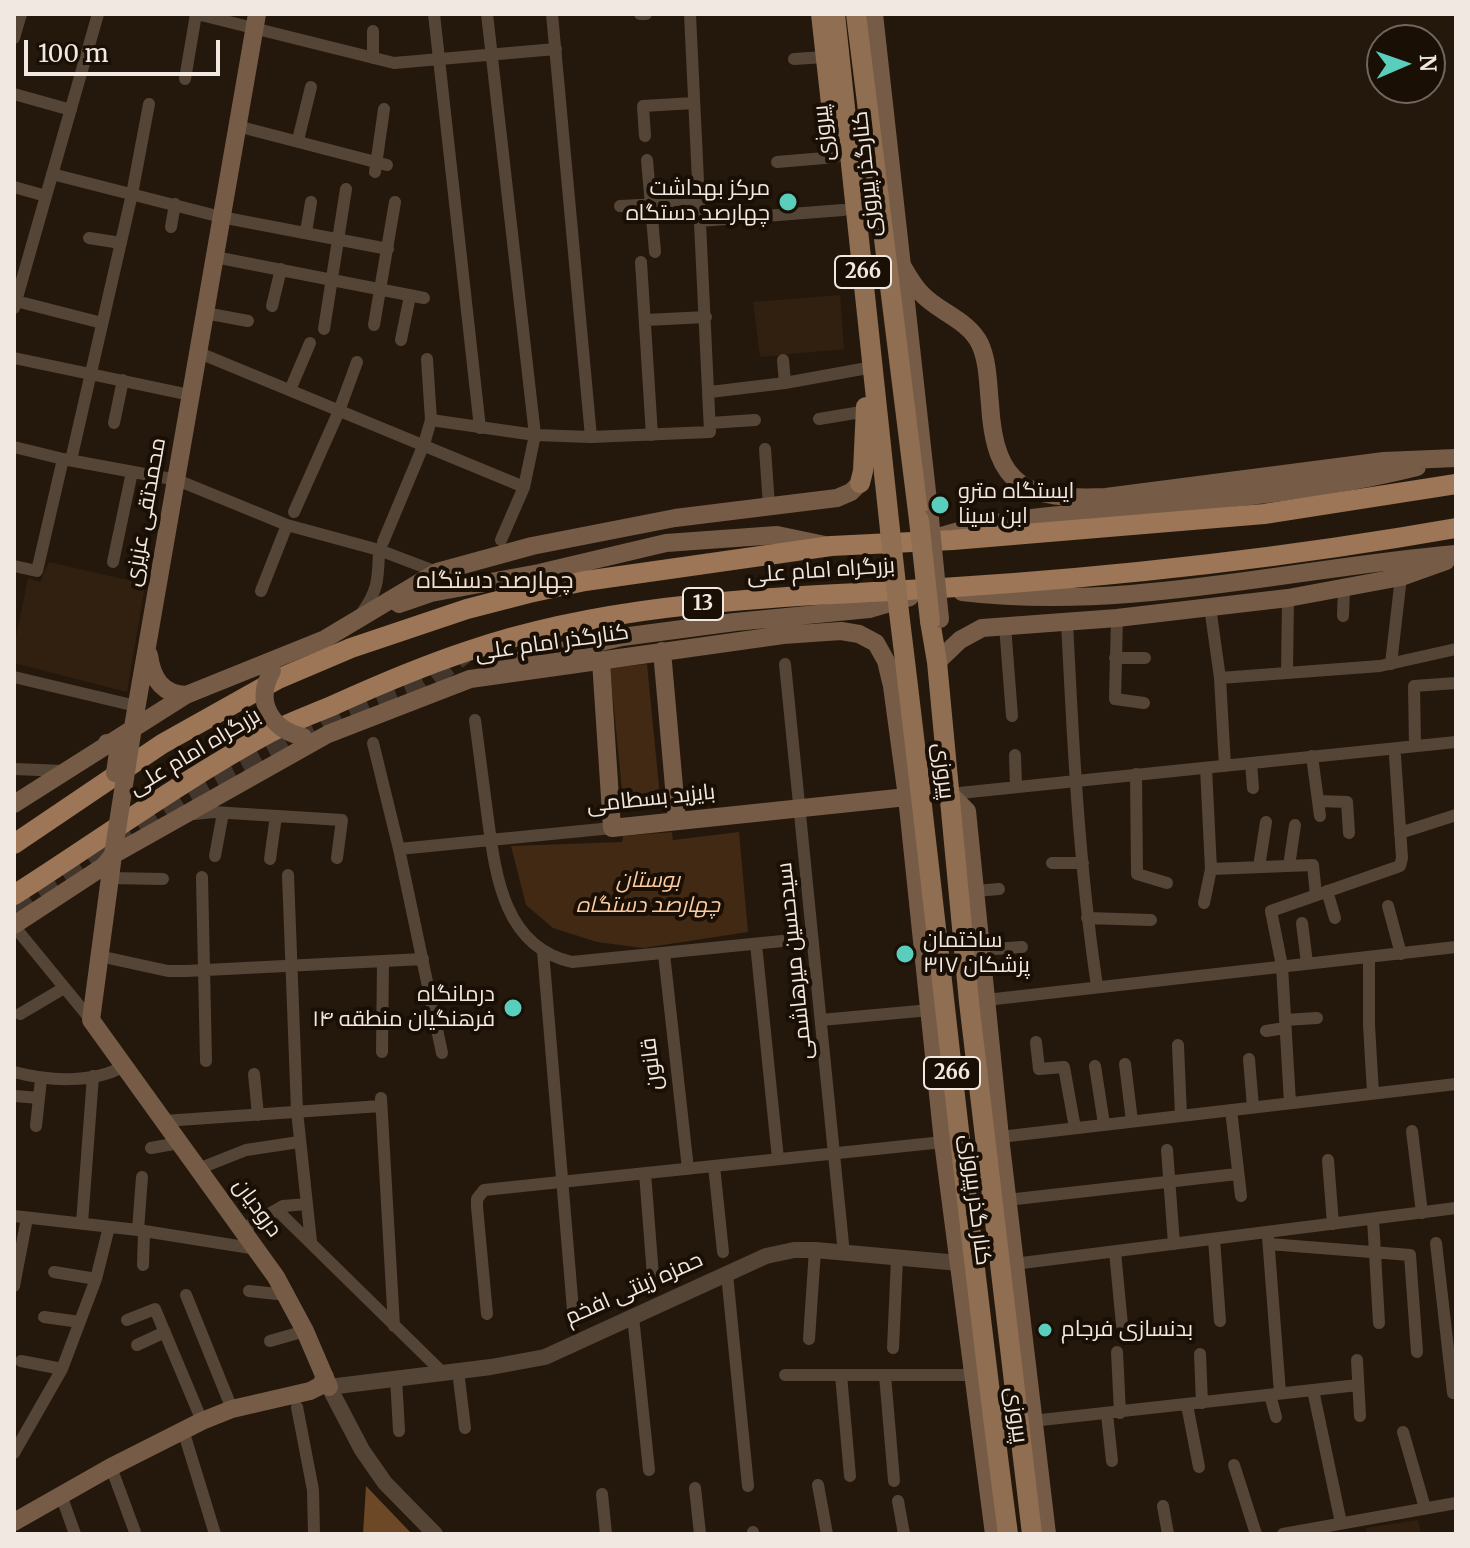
<!DOCTYPE html>
<meta charset="utf-8">
<style>
body{margin:0}
#map{position:relative;width:1470px;height:1548px;overflow:hidden;background:#24180d;font-family:Merriweather,serif}
canvas{display:block}
.frame{position:absolute;inset:0;border:16px solid #f1e8e1;pointer-events:none}
.north{position:absolute;left:1366px;top:24px;width:80px;height:80px;box-sizing:border-box;background:#1a0f05;border:2px solid #70665d;border-radius:50%;rotate:88deg;font-size:22px;font-weight:700;line-height:32px;text-align:center;color:#f1e8e1}
.north::after{content:'';display:block;margin:auto;width:28px;height:36px;background:#5acebd;clip-path:polygon(50% 0,100% 100%,50% 72%,0 100%)}
.scale{position:absolute;left:24px;top:40px;width:196px;height:36px;box-sizing:border-box;border:4px solid #f1e8e1;border-top:0;padding-left:10px;font-size:24px;line-height:28px;white-space:nowrap;color:#f1e8e1;-webkit-text-stroke:6px #1a0f05;paint-order:stroke}
</style>
<div id="map">
<canvas width="1470" height="1548"></canvas>
<div class="frame"></div>
<div class="north">N</div>
<div class="scale">100 m</div>
</div>
<script>
const c = document.querySelector('canvas').getContext('2d');
c.lineJoin = 'round';
function paint(path, color) { c.fillStyle = color; c.fill(path, 'evenodd'); }
function trace(path, color, width, dash) { c.strokeStyle = color; c.lineWidth = width; c.lineCap = dash ? 'butt' : 'round'; c.setLineDash(dash || []); c.stroke(path); }
function label(font, color, halo, rows, align = 'center') {
  c.font = font + ' Merriweather,Cairo,serif'; c.lineWidth = 8; c.setLineDash([]); c.textBaseline = 'middle'; c.strokeStyle = halo; c.fillStyle = color; for (const [text, x, y, turn = 0] of rows) {
    c.save(); c.translate(x, y); c.rotate((+turn || 0) * Math.PI / 180); c.textAlign = isNaN(turn) ? turn : align; if (halo) c.strokeText(text, 0, 0); c.fillText(text, 0, 0); c.restore();
  }
}
paint(new Path2D(`
 M 840,295 L 844,349 L 760,357 L 753,302 Z
 M 49,562 L 145,584 L 127,692 L 14,663 L 14,646 L 28,578 L 40,582 Z
 M 1418,1520 L 1421,1534 L 1367,1534 L 1366,1528 Z`), '#312010');
paint(new Path2D(`
 M 647,664 L 661,807 L 624,811 L 610,668 Z
 M 672,832 L 673,840 L 739,832 L 748,932 L 643,948 L 597,942 L 553,928 L 526,905 L 511,846 L 622,842 L 623,836 Z`), '#412913');
paint(new Path2D(`
 M 366,1486 L 412,1534 L 363,1534 Z`), '#6d4826');
trace(new Path2D(`
 M 14,910 L 186,798 L 342,716 L 424,684 L 464,654`), '#43372d', 20, [20, 10]);
trace(new Path2D(`
 M 197,14 L 394,63 L 556,49
 M 434,14 L 480,428
 M 487,14 L 535,435 L 524,487 L 501,540
 M 552,14 L 591,437
 M 640,14 L 646,14
 M 14,38 L 21,14
 M 373,58 L 373,31
 M 794,59 L 825,57
 M 185,79 L 196,14
 M 14,94 L 71,110
 M 237,126 L 387,165
 M 645,136 L 643,106 L 694,103
 M 298,140 L 311,87
 M 647,160 L 655,252
 M 777,162 L 836,157
 M 375,172 L 384,109
 M 52,174 L 221,217 L 388,249
 M 14,187 L 46,196
 M 620,206 L 699,202
 M 700,221 L 843,210
 M 171,227 L 175,204
 M 306,232 L 311,202
 M 89,238 L 121,243
 M 215,257 L 424,298
 M 641,262 L 652,435
 M 16,301 L 102,323
 M 272,306 L 281,269
 M 14,308 L 98,14
 M 205,313 L 248,321
 M 646,320 L 706,317
 M 374,325 L 395,202
 M 324,329 L 346,189
 M 401,340 L 410,296
 M 197,352 L 524,487
 M 14,358 L 190,395
 M 783,360 L 785,383
 M 290,390 L 310,343
 M 710,392 L 785,383 L 862,369
 M 819,419 L 867,411
 M 431,420 L 535,435 L 591,437 L 710,432 L 690,14
 M 114,423 L 123,380
 M 710,423 L 755,420
 M 14,447 L 63,459 L 177,480 L 287,525 L 379,550 L 437,572
 M 765,449 L 769,506
 M 71,460 L 132,194 L 149,104
 M 294,512 L 339,411 L 357,362
 M 383,542 L 424,444 L 431,420 L 427,359
 M 113,562 L 132,472
 M 14,566 L 37,571 L 63,459
 M 261,591 L 287,525
 M 1210,607 L 1220,678 L 1225,766
 M 361,614 C 379,590 378,578 379,550
 M 1343,616 L 1344,588
 M 1117,618 L 1115,699 L 1144,703
 M 1067,622 C 1073,744 1079,866 1097,986
 M 1005,626 L 1012,716
 M 1115,658 L 1145,658
 M 785,664 L 844,1254
 M 1391,664 L 1401,577
 M 1287,673 L 1288,598
 M 14,677 L 136,706
 M 1220,678 L 1380,666 L 1456,649
 M 475,720 C 479,750 483,781 487,812 C 495,871 502,947 572,962 L 812,938
 M 373,743 L 399,849 L 442,1053
 M 1415,746 L 1414,686 L 1456,683
 M 1015,755 L 1016,787
 M 1312,756 L 1320,816
 M 1251,763 L 1253,788
 M 14,769 L 64,771
 M 1136,774 L 1137,874 L 1167,883
 M 950,794 L 1456,742
 M 1318,801 L 1347,802 L 1349,833
 M 194,814 L 213,812 L 342,820 L 337,858
 M 1400,833 L 1456,815
 M 399,849 L 612,828
 M 215,856 L 223,813
 M 270,859 L 276,816
 M 1052,863 L 1083,863
 M 1289,866 L 1295,825
 M 1259,867 L 1266,822
 M 1211,869 L 1313,865 L 1316,895
 M 288,875 L 297,1111 L 311,1242
 M 202,877 L 206,1061
 M 110,878 L 163,879
 M 975,891 L 999,889
 M 1327,891 L 1335,918
 M 1204,903 L 1211,869 L 1206,768
 M 1388,906 L 1401,954
 M 1087,918 L 1151,920
 M 1302,923 L 1307,963
 M 14,926 L 91,1020
 M 756,944 L 778,1159
 M 981,950 L 1022,947
 M 543,951 L 574,1322
 M 664,954 L 688,1169
 M 99,956 L 168,971 L 186,971 L 423,959
 M 1369,958 L 1369,1025 L 1373,1093
 M 986,1000 L 1456,947
 M 20,1014 L 64,988
 M 821,1020 L 930,1010
 M 1285,1020 L 1317,1018
 M 1266,1031 L 1285,1028
 M 1036,1042 L 1039,1069 L 1064,1067 L 1075,1128
 M 1178,1045 L 1181,1116
 M 382,1052 L 383,962
 M 1249,1059 L 1253,1107
 M 1125,1064 L 1132,1121
 M 1095,1066 L 1104,1124
 M 14,1072 C 48,1081 93,1084 124,1066
 M 254,1074 L 258,1115
 M 15,1096 L 39,1098
 M 381,1098 L 394,1326
 M 1290,1103 L 1282,966 L 1271,911 L 1400,866 L 1402,858 L 1395,756
 M 1231,1110 L 1241,1196
 M 164,1121 L 381,1106
 M 36,1126 L 41,1079
 M 1412,1131 L 1422,1213
 M 1000,1137 L 1456,1084
 M 151,1148 L 179,1143
 M 1167,1150 L 1174,1244
 M 1328,1160 L 1333,1224
 M 714,1166 L 723,1252
 M 198,1169 L 246,1150 L 299,1142
 M 645,1173 L 654,1289
 M 1007,1200 L 1237,1174
 M 277,1210 L 442,1372
 M 14,1216 L 138,1230 L 257,1249
 M 1373,1219 L 1379,1323
 M 82,1223 L 93,1076
 M 243,1229 L 283,1206 L 307,1204
 M 138,1230 L 142,1177
 M 1268,1237 L 1280,1393
 M 1214,1239 L 1220,1321
 M 1436,1243 L 1453,1393
 M 1269,1244 L 1410,1255 L 1417,1352
 M 1115,1252 L 1122,1325
 M 1014,1264 L 1456,1208
 M 143,1265 L 144,1232
 M 54,1272 L 96,1279
 M 727,1274 L 748,1486
 M 14,1286 L 27,1218
 M 249,1291 L 287,1295
 M 186,1295 L 232,1409
 M 487,1314 L 477,1207 L 477,1199 L 484,1190 L 943,1142
 M 633,1316 L 649,1470
 M 44,1317 L 80,1322
 M 127,1320 L 155,1309 L 202,1421
 M 809,1339 L 815,1250
 M 270,1341 L 305,1331
 M 137,1345 L 165,1332
 M 893,1348 L 897,1259
 M 1117,1352 L 1120,1413
 M 1200,1354 L 1202,1403
 M 1357,1360 L 1360,1416
 M 21,1361 L 62,1369
 M 458,1371 L 465,1428
 M 785,1375 L 971,1375
 M 841,1375 L 850,1476
 M 885,1375 L 894,1481
 M 396,1378 L 399,1431
 M 1313,1390 L 1341,1523
 M 1270,1395 L 1276,1417
 M 1187,1405 L 1199,1467
 M 297,1407 L 313,1490 L 314,1534
 M 1107,1414 L 1112,1461
 M 1032,1421 L 1358,1385
 M 183,1430 L 215,1534
 M 1403,1432 L 1425,1508
 M 14,1453 L 62,1369 L 96,1279 L 109,1227
 M 1234,1465 L 1256,1534
 M 111,1467 L 135,1532
 M 818,1485 L 827,1534
 M 695,1488 L 700,1534
 M 602,1494 L 606,1534
 M 61,1495 L 75,1534
 M 898,1501 L 904,1534
 M 1163,1506 L 1168,1534
 M 753,1532 L 753,1534
 M 1283,1534 L 1456,1503`), '#554537', 12);
trace(new Path2D(`
 M 435,1534 L 385,1483 L 362,1450 L 329,1387 L 491,1367 L 545,1357 L 766,1256 L 794,1250 L 815,1250 L 959,1263`), '#554537', 16);
trace(new Path2D(`
 M 874,14 L 930,519
 M 900,262 C 906,272 912,284 920,292 C 937,312 968,319 980,344 C 988,361 988,385 990,404 C 995,489 1027,500 1106,497 L 1384,461 L 1456,458
 M 941,536 C 1003,517 1069,515 1133,508 C 1228,499 1325,490 1417,467
 M 962,592 C 1128,612 1292,568 1456,554
 M 399,604 L 431,593 L 539,573 L 666,543 L 777,535 L 825,545
 M 662,651 L 677,821
 M 149,655 C 152,678 162,694 186,695
 M 601,661 L 612,828 L 907,797
 M 937,662 L 960,640 L 982,628 L 1117,618 L 1288,598 L 1401,577 L 1446,561
 M 502,665 L 622,637 L 735,622 L 869,609 L 910,597
 M 133,727 L 257,14
 M 950,794 L 967,811 L 1000,1137 L 1047,1534
 M 14,804 L 186,695 L 325,639 L 437,572 L 532,546 L 675,518 L 837,498 L 851,492 L 860,483
 M 113,855 L 91,1020 L 276,1277 L 305,1331 L 329,1387
 M 14,925 L 104,866 L 113,855 L 328,734 L 470,679 L 783,635 L 841,631 L 859,634 L 876,643 L 886,661 L 892,686 L 907,797 L 943,1142 L 994,1534
 M 14,1522 L 111,1467 L 202,1421 L 232,1409 L 310,1391 L 320,1386 L 325,1377`), '#765c46', 18);
trace(new Path2D(`
 M 821,14 L 836,149
 M 835,14 L 890,530
 M 856,14 L 919,520
 M 860,483 L 863,471 L 866,407
 M 899,612 C 937,919 967,1227 1008,1534
 M 930,621 L 937,662 L 969,1002 L 1032,1534`), '#906e51', 20);
trace(new Path2D(`
 M 14,844 L 162,744 L 278,679 L 351,648 L 467,609 L 529,593 L 585,581 L 831,546 L 953,540 L 1264,514 L 1456,484
 M 14,895 C 99,841 182,780 271,732 C 291,722 313,714 334,705 C 378,685 423,666 468,651 C 621,599 783,598 942,588 C 1114,577 1286,558 1456,528`), '#9c7656', 20);
trace(new Path2D(`
 M 930,519 L 940,619
 M 272,671 C 254,702 271,729 303,737
 M 107,743 L 116,747 L 118,752 L 115,773
 M 113,855 L 133,727`), '#765c46', 18);
trace(new Path2D(`
 M 919,520 L 930,621
 M 890,530 L 899,612`), '#906e51', 20);
for (const [x, y, r, color] of [
 [788,202,10,"#5acebd"],
 [940,505,10,"#5acebd"],
 [905,954,10,"#5acebd"],
 [513,1008,10,"#5acebd"],
 [1045,1330,8,"#5acebd"]
]) { const dot = new Path2D(); dot.arc(x, y, r, 0, 2 * Math.PI); c.fillStyle = color; c.fill(dot); trace(dot, '#1a0f05', 3); }
for (const [x, y, w] of [
 [863,272,56],
 [703,604,40],
 [952,1073,56]
]) { const box = new Path2D(); box.roundRect(x - w / 2, y - 16, w, 32, 6); c.fillStyle = '#1a0f05'; c.fill(box); trace(box, '#f1e8e1', 2); }
label('bold 20px', '#f1e8e1', null, [
 ["266",863,272],
 ["13",703,604],
 ["266",952,1073]
]);
label('22px', '#f1e8e1', '#1a0f05', [
 ["پیروزی",824,133,-96],
 ["کنارگذر پیروزی",867,174,-96],
 ["محمدتقی عزیزی",146,512,-80],
 ["بزرگراه امام علی",821,571,-4],
 ["کنارگذر امام علی",552,643,-8],
 ["بزرگراه امام علی",195,752,-31],
 ["پیروزی",943,771,83],
 ["بایزید بسطامی",651,799,-6],
 ["سیدحسین میرهاشمی",795,961,-96],
 ["قانون",652,1064,-97],
 ["کنار گذر پیروزی",975,1200,83],
 ["درودیان",257,1208,54],
 ["حمزه زینتی افخم",634,1289,-24],
 ["پیروزی",1016,1415,82]
]);
label('22px', '#f1e8e1', '#1a0f05', [
 ["مرکز بهداشت",770,189,"right"],
 ["چهارصد دستگاه",770,214,"right"],
 ["ایستگاه مترو",958,492],
 ["ابن سینا",958,517],
 ["ساختمان",923,941],
 ["پزشکان ۳۱۷",923,966],
 ["درمانگاه",495,995,"right"],
 ["فرهنگیان منطقه ۱۴",495,1020,"right"],
 ["بدنسازی فرجام",1061,1330]
], 'left');
label('italic 22px', '#fecba0', '#1a0f05', [
 ["بوستان",648,881],
 ["چهارصد دستگاه",648,906]
]);
label('24px', '#f1dfd1', '#1a0f05', [
 ["چهارصد دستگاه",495,581]
]);
</script>
